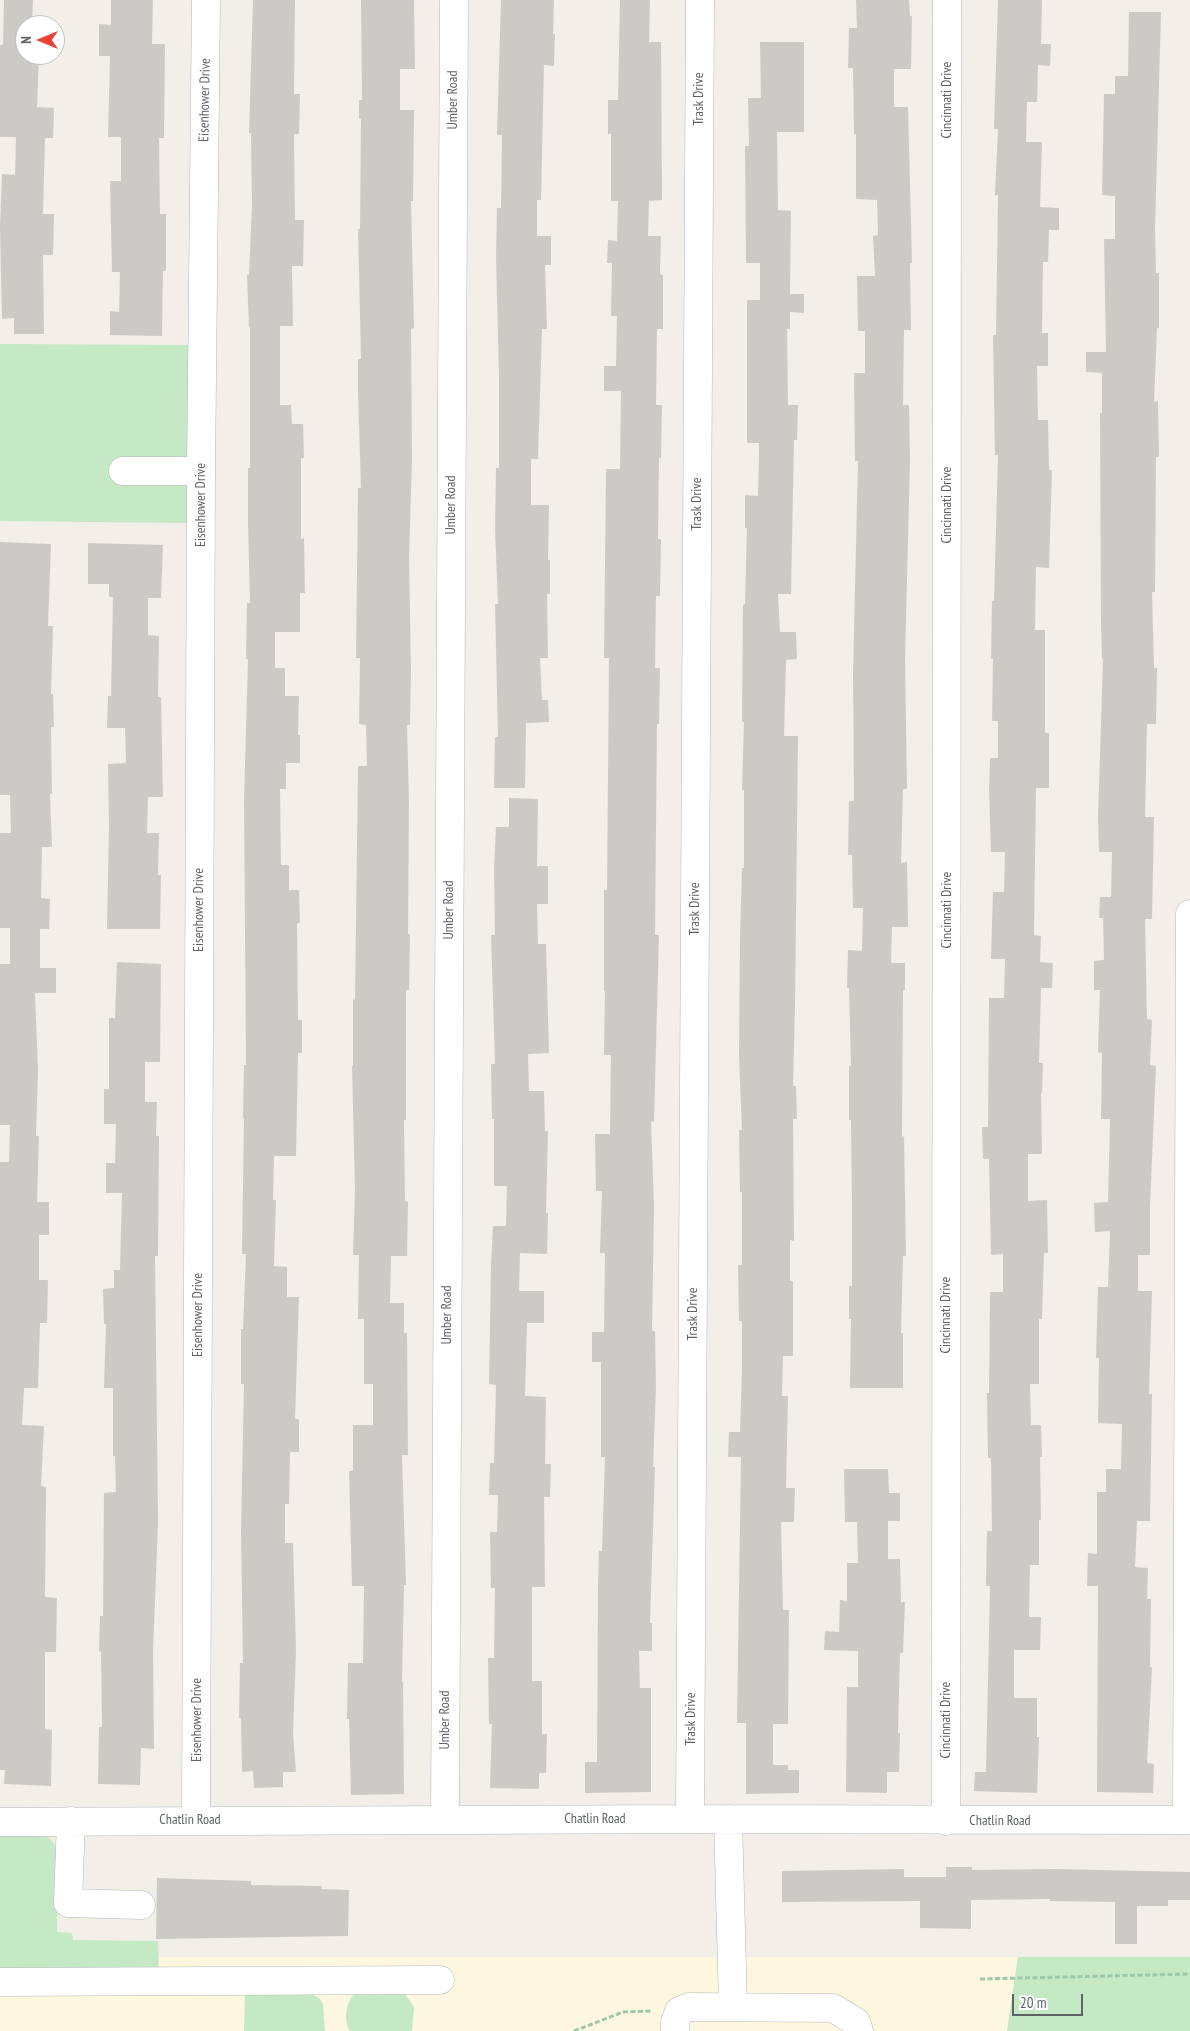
<!DOCTYPE html>
<style>
body{margin:0}
#map{position:relative;width:1190px;height:2031px;overflow:hidden;background:#f1efe8;font-family:"PT Sans Narrow",sans-serif}
canvas{display:block}
.north{position:absolute;left:15px;top:15px;width:50px;height:50px;box-sizing:border-box;background:#fff;border:1px solid #bfc1c3;border-radius:50%;rotate:270deg;font-size:14px;font-weight:700;line-height:20px;text-align:center;color:#5f6368}
.north::after{content:'';display:block;margin:auto;width:18px;height:22px;background:#ea4335;clip-path:polygon(50% 0,100% 100%,50% 72%,0 100%)}
.scale{position:absolute;left:1012px;top:1994px;width:71px;height:22px;box-sizing:border-box;border:2px solid #5f6368;border-top:0;padding-left:6px;font-size:15px;line-height:18px;white-space:nowrap;color:#5f6368;-webkit-text-stroke:4px #fff;paint-order:stroke}
</style>
<div id="map">
<canvas width="1190" height="2031"></canvas>
<div class="north">N</div>
<div class="scale">20 m</div>
</div>
<script>
const c = document.querySelector('canvas').getContext('2d');
c.lineJoin = 'round';
function paint(path, color) { c.fillStyle = color; c.fill(path, 'evenodd'); }
function trace(path, color, width, dash) { c.strokeStyle = color; c.lineWidth = width; c.lineCap = dash ? 'butt' : 'round'; c.setLineDash(dash || []); c.stroke(path); }
function label(font, color, halo, rows, align = 'center') {
  c.font = font + ' "PT Sans Narrow",sans-serif'; c.lineWidth = 4; c.setLineDash([]); c.textBaseline = 'middle'; c.strokeStyle = halo; c.fillStyle = color; for (const [text, x, y, turn = 0] of rows) {
    c.save(); c.translate(x, y); c.rotate((+turn || 0) * Math.PI / 180); c.textAlign = isNaN(turn) ? turn : align; if (halo) c.strokeText(text, 0, 0); c.fillText(text, 0, 0); c.restore();
  }
}
paint(new Path2D(`
 M 0,1957 L 1018,1957 L 1007,2031 L 0,2031 Z`), '#fef7e0');
paint(new Path2D(`
 M 0,344 L 192,345 L 187,523 L 0,521 Z
 M 39,1834 C 51,1836 55,1843 57,1854 L 57,1932 L 72,1933 L 73,1940 L 158,1941 L 159,1972 L 0,1974 L 0,1835 Z
 M 1018,1957 L 1190,1957 L 1190,2031 L 1007,2031 Z
 M 245,1993 L 311,1993 L 320,1999 L 323,2004 L 325,2031 L 244,2031 Z
 M 359,1993 L 405,1994 L 414,2007 L 412,2031 L 350,2031 C 343,2020 346,2005 353,1995 Z`), '#c5e8c5');
paint(new Path2D(`
 M 4,0 L 33,0 L 32,25 L 25,25 L 25,55 L 39,55 L 37,107 L 54,108 L 53,138 L 45,138 L 43,214 L 54,214 L 53,255 L 43,255 L 44,334 L 14,334 L 14,318 L 2,319 L 0,227 L 2,174 L 15,175 L 16,137 L 0,137 L 0,45 L 3,45 Z
 M 111,0 L 153,0 L 152,44 L 165,44 L 164,138 L 159,138 L 160,214 L 166,214 L 166,271 L 163,271 L 162,336 L 110,335 L 110,311 L 119,312 L 120,272 L 112,272 L 110,181 L 121,181 L 121,137 L 108,137 L 110,56 L 99,56 L 99,24 L 111,25 Z
 M 253,0 L 295,0 L 294,94 L 300,94 L 299,134 L 294,134 L 295,220 L 304,220 L 303,266 L 292,266 L 293,326 L 280,326 L 280,405 L 291,405 L 292,424 L 303,424 L 304,458 L 301,458 L 301,539 L 304,538 L 305,593 L 300,593 L 300,632 L 275,632 L 275,668 L 285,668 L 285,696 L 299,696 L 298,735 L 300,735 L 300,763 L 286,763 L 286,789 L 280,789 L 281,865 L 289,865 L 289,890 L 299,890 L 300,923 L 297,923 L 298,1020 L 302,1020 L 302,1053 L 298,1053 L 296,1156 L 274,1156 L 273,1200 L 276,1200 L 274,1266 L 287,1267 L 287,1297 L 299,1297 L 295,1419 L 299,1419 L 299,1452 L 290,1452 L 289,1504 L 285,1504 L 285,1543 L 293,1543 L 296,1650 L 293,1733 L 296,1772 L 283,1772 L 283,1787 L 254,1788 L 253,1771 L 242,1772 L 241,1718 L 239,1718 L 240,1663 L 243,1663 L 241,1531 L 244,1384 L 241,1384 L 241,1329 L 243,1329 L 246,1254 L 242,1254 L 244,1118 L 243,1118 L 244,1065 L 246,1065 L 244,800 L 248,659 L 246,659 L 247,603 L 250,603 L 248,524 L 248,468 L 250,468 L 250,327 L 249,327 L 247,275 L 249,275 L 252,206 L 251,133 L 249,133 Z
 M 361,0 L 414,0 L 415,69 L 400,69 L 400,110 L 414,110 L 413,201 L 411,201 L 414,328 L 411,329 L 412,459 L 409,558 L 411,669 L 410,725 L 407,725 L 409,800 L 408,934 L 410,934 L 409,990 L 406,990 L 406,1120 L 404,1120 L 405,1201 L 408,1202 L 407,1256 L 391,1256 L 390,1303 L 404,1303 L 404,1333 L 407,1333 L 408,1455 L 402,1455 L 406,1585 L 404,1585 L 402,1682 L 403,1682 L 404,1794 L 351,1795 L 349,1719 L 347,1719 L 348,1663 L 363,1663 L 364,1586 L 352,1586 L 349,1471 L 353,1471 L 353,1425 L 373,1425 L 373,1384 L 364,1384 L 364,1319 L 358,1319 L 359,1255 L 353,1255 L 355,1190 L 352,1066 L 353,1066 L 353,1000 L 355,999 L 358,766 L 367,766 L 366,725 L 359,724 L 360,658 L 356,658 L 358,488 L 361,488 L 358,392 L 358,359 L 361,359 L 358,229 L 360,229 L 361,119 L 359,119 L 359,100 L 362,100 Z
 M 501,0 L 554,0 L 553,34 L 555,34 L 554,66 L 544,65 L 541,200 L 537,200 L 537,236 L 551,236 L 551,265 L 545,265 L 547,329 L 542,329 L 538,459 L 531,459 L 531,505 L 549,505 L 548,560 L 550,560 L 550,594 L 547,594 L 548,658 L 540,658 L 542,700 L 548,700 L 549,722 L 526,723 L 525,788 L 494,788 L 495,737 L 498,737 L 495,604 L 498,604 L 495,530 L 496,468 L 499,468 L 499,376 L 496,256 L 497,208 L 501,208 L 502,135 L 497,135 Z
 M 620,0 L 650,0 L 649,42 L 661,42 L 662,200 L 649,201 L 648,236 L 661,236 L 660,274 L 663,275 L 663,329 L 657,329 L 656,405 L 662,405 L 661,458 L 659,458 L 658,539 L 661,539 L 660,596 L 656,596 L 655,668 L 660,668 L 659,724 L 657,724 L 655,935 L 659,935 L 654,1122 L 651,1121 L 654,1207 L 652,1331 L 655,1331 L 656,1386 L 653,1467 L 655,1467 L 650,1623 L 652,1623 L 652,1651 L 639,1651 L 640,1688 L 651,1688 L 651,1792 L 585,1793 L 585,1762 L 597,1762 L 598,1586 L 599,1551 L 602,1551 L 605,1457 L 601,1457 L 601,1362 L 592,1362 L 592,1332 L 604,1332 L 605,1253 L 600,1253 L 602,1191 L 596,1191 L 595,1134 L 610,1134 L 611,1055 L 604,1055 L 605,991 L 604,991 L 604,890 L 607,890 L 609,658 L 604,658 L 606,469 L 620,469 L 621,391 L 604,391 L 604,366 L 616,366 L 617,316 L 611,316 L 612,263 L 607,263 L 608,240 L 617,241 L 618,201 L 611,201 L 611,134 L 608,134 L 608,100 L 618,100 Z
 M 856,0 L 909,0 L 910,16 L 912,16 L 911,69 L 894,69 L 894,107 L 908,107 L 912,263 L 910,263 L 911,330 L 904,330 L 903,405 L 909,405 L 910,460 L 905,659 L 907,789 L 903,789 L 901,863 L 907,862 L 908,927 L 892,927 L 891,963 L 905,963 L 905,990 L 903,990 L 902,1137 L 904,1136 L 906,1256 L 903,1256 L 901,1333 L 903,1333 L 903,1388 L 850,1388 L 851,1319 L 849,1319 L 849,1286 L 852,1286 L 852,1205 L 851,1120 L 849,1120 L 849,1066 L 851,1066 L 849,988 L 847,988 L 848,950 L 862,951 L 863,908 L 853,908 L 852,855 L 848,855 L 849,801 L 854,801 L 853,673 L 858,461 L 855,461 L 854,373 L 865,373 L 865,331 L 858,331 L 857,276 L 875,276 L 873,236 L 878,235 L 877,200 L 856,199 L 856,134 L 854,134 L 853,68 L 848,68 L 849,28 L 857,28 Z
 M 998,0 L 1042,0 L 1041,44 L 1051,44 L 1050,66 L 1038,65 L 1037,102 L 1027,102 L 1026,142 L 1042,142 L 1040,207 L 1059,208 L 1059,230 L 1049,230 L 1048,262 L 1043,262 L 1042,333 L 1048,333 L 1048,366 L 1037,366 L 1038,420 L 1048,420 L 1049,470 L 1052,470 L 1049,568 L 1036,567 L 1035,630 L 1045,630 L 1045,733 L 1049,733 L 1049,788 L 1036,788 L 1034,935 L 1041,936 L 1040,962 L 1053,963 L 1052,988 L 1041,988 L 1039,1063 L 1043,1063 L 1042,1093 L 1041,1093 L 1042,1154 L 1028,1154 L 1028,1201 L 1047,1200 L 1048,1253 L 1044,1253 L 1042,1319 L 1039,1319 L 1039,1384 L 1030,1384 L 1031,1425 L 1041,1425 L 1042,1457 L 1040,1457 L 1041,1520 L 1039,1520 L 1039,1565 L 1030,1565 L 1029,1617 L 1041,1617 L 1040,1650 L 1014,1650 L 1014,1698 L 1037,1698 L 1037,1737 L 1039,1737 L 1037,1793 L 974,1791 L 975,1772 L 986,1772 L 990,1586 L 986,1586 L 987,1531 L 992,1531 L 991,1458 L 988,1458 L 987,1393 L 989,1393 L 990,1292 L 1003,1292 L 1003,1254 L 991,1255 L 989,1159 L 983,1159 L 982,1127 L 988,1127 L 989,998 L 1004,998 L 1005,959 L 991,959 L 993,892 L 1004,892 L 1005,852 L 991,852 L 989,788 L 990,758 L 998,758 L 998,721 L 992,721 L 993,659 L 991,659 L 992,601 L 994,601 L 998,455 L 995,455 L 993,335 L 996,335 L 998,195 L 995,195 L 998,129 L 994,129 Z
 M 1129,12 L 1161,12 L 1155,229 L 1156,273 L 1159,273 L 1159,328 L 1157,328 L 1154,402 L 1158,401 L 1159,457 L 1156,457 L 1155,592 L 1152,592 L 1154,668 L 1157,668 L 1156,724 L 1147,724 L 1145,817 L 1154,817 L 1152,919 L 1145,919 L 1147,1019 L 1152,1020 L 1150,1065 L 1156,1066 L 1150,1206 L 1150,1255 L 1138,1255 L 1138,1291 L 1152,1291 L 1149,1394 L 1152,1394 L 1150,1521 L 1137,1521 L 1135,1567 L 1148,1568 L 1147,1599 L 1151,1599 L 1150,1667 L 1152,1667 L 1147,1763 L 1154,1764 L 1153,1793 L 1097,1792 L 1098,1586 L 1087,1586 L 1088,1553 L 1097,1554 L 1097,1492 L 1106,1492 L 1106,1469 L 1121,1469 L 1122,1424 L 1098,1423 L 1099,1358 L 1096,1358 L 1098,1287 L 1108,1287 L 1110,1231 L 1095,1232 L 1094,1203 L 1108,1202 L 1110,1119 L 1101,1119 L 1102,1053 L 1098,1052 L 1100,990 L 1094,990 L 1094,961 L 1104,960 L 1103,918 L 1099,918 L 1100,897 L 1111,897 L 1112,852 L 1099,852 L 1098,818 L 1103,659 L 1102,659 L 1101,626 L 1100,413 L 1102,413 L 1102,373 L 1086,372 L 1086,352 L 1106,352 L 1104,239 L 1115,239 L 1115,196 L 1102,195 L 1104,94 L 1115,94 L 1115,76 L 1128,76 Z
 M 760,42 L 804,42 L 804,132 L 777,132 L 778,210 L 791,211 L 790,294 L 804,294 L 804,313 L 790,312 L 790,329 L 787,329 L 788,405 L 798,405 L 797,440 L 794,440 L 791,594 L 778,594 L 780,632 L 796,632 L 797,659 L 786,660 L 784,736 L 798,736 L 795,1007 L 793,1086 L 796,1086 L 797,1119 L 793,1119 L 794,1241 L 790,1240 L 790,1281 L 793,1281 L 793,1356 L 783,1356 L 782,1396 L 788,1396 L 786,1488 L 795,1488 L 794,1522 L 781,1522 L 783,1610 L 789,1610 L 788,1724 L 773,1724 L 773,1765 L 788,1765 L 788,1770 L 799,1770 L 799,1793 L 746,1794 L 746,1723 L 737,1723 L 741,1457 L 728,1457 L 729,1432 L 740,1432 L 742,1369 L 742,1321 L 739,1321 L 738,1265 L 742,1265 L 742,1192 L 740,1192 L 739,1130 L 742,1130 L 739,1056 L 740,935 L 742,868 L 744,868 L 744,790 L 742,790 L 744,722 L 742,722 L 743,605 L 745,604 L 747,528 L 745,528 L 745,495 L 758,496 L 759,458 L 759,443 L 747,443 L 747,300 L 760,300 L 760,263 L 746,263 L 745,146 L 749,146 L 748,98 L 761,98 Z
 M 0,542 L 51,544 L 48,626 L 53,626 L 51,694 L 53,694 L 54,727 L 51,727 L 52,794 L 50,794 L 52,847 L 42,847 L 41,898 L 50,899 L 49,929 L 40,929 L 40,968 L 56,968 L 56,993 L 35,993 L 38,1070 L 36,1136 L 39,1136 L 37,1202 L 49,1202 L 49,1235 L 39,1235 L 39,1280 L 48,1280 L 47,1323 L 40,1323 L 38,1388 L 24,1388 L 22,1425 L 44,1426 L 41,1486 L 46,1487 L 45,1597 L 57,1598 L 56,1652 L 45,1652 L 45,1729 L 52,1730 L 51,1786 L 4,1784 L 5,1770 L 0,1770 L 0,1162 L 9,1162 L 10,1125 L 0,1125 L 0,964 L 10,964 L 10,928 L 0,928 L 0,833 L 11,833 L 10,795 L 0,795 Z
 M 88,543 L 163,545 L 161,598 L 148,598 L 148,635 L 159,636 L 158,697 L 161,697 L 163,797 L 148,797 L 147,833 L 159,833 L 158,875 L 161,875 L 160,929 L 107,929 L 109,825 L 108,764 L 126,763 L 125,728 L 107,728 L 108,696 L 111,696 L 113,597 L 109,597 L 109,584 L 88,584 Z
 M 509,798 L 538,799 L 537,866 L 548,866 L 548,904 L 537,904 L 538,944 L 546,944 L 549,1053 L 528,1054 L 529,1091 L 544,1091 L 545,1131 L 548,1131 L 546,1213 L 548,1213 L 547,1254 L 520,1253 L 519,1291 L 544,1291 L 544,1323 L 527,1323 L 525,1396 L 546,1397 L 545,1464 L 551,1464 L 550,1497 L 544,1497 L 545,1587 L 532,1587 L 532,1681 L 542,1681 L 542,1734 L 547,1734 L 546,1773 L 539,1773 L 539,1789 L 490,1788 L 492,1724 L 489,1724 L 488,1658 L 494,1658 L 495,1588 L 491,1588 L 490,1532 L 497,1532 L 498,1495 L 489,1495 L 490,1463 L 494,1463 L 496,1385 L 489,1384 L 491,1266 L 493,1226 L 506,1226 L 507,1186 L 494,1186 L 494,1119 L 492,1119 L 491,1064 L 495,1064 L 491,935 L 495,935 L 494,867 L 496,827 L 509,827 Z
 M 117,962 L 161,964 L 160,1062 L 145,1062 L 145,1102 L 157,1102 L 156,1136 L 159,1136 L 158,1256 L 155,1256 L 158,1522 L 153,1653 L 154,1749 L 141,1748 L 140,1785 L 98,1784 L 99,1727 L 102,1727 L 101,1652 L 99,1651 L 100,1616 L 103,1616 L 104,1493 L 116,1492 L 115,1456 L 113,1456 L 113,1388 L 104,1388 L 106,1324 L 104,1324 L 103,1289 L 114,1288 L 114,1270 L 120,1270 L 122,1193 L 106,1193 L 106,1163 L 115,1163 L 116,1124 L 104,1124 L 104,1089 L 109,1089 L 109,1018 L 115,1018 Z
 M 844,1469 L 888,1469 L 889,1493 L 900,1493 L 900,1521 L 888,1521 L 888,1559 L 900,1559 L 901,1602 L 905,1602 L 903,1653 L 900,1653 L 898,1733 L 900,1733 L 899,1772 L 887,1772 L 887,1793 L 846,1792 L 847,1687 L 858,1687 L 858,1651 L 824,1650 L 825,1631 L 839,1632 L 840,1600 L 847,1601 L 847,1563 L 858,1563 L 857,1522 L 845,1522 Z
 M 946,1867 L 972,1867 L 972,1870 L 1055,1869 L 1190,1872 L 1190,1900 L 1168,1900 L 1168,1906 L 1137,1906 L 1137,1944 L 1115,1944 L 1115,1902 L 1050,1901 L 1050,1899 L 971,1900 L 971,1929 L 920,1928 L 920,1901 L 782,1902 L 782,1871 L 904,1869 L 904,1877 L 946,1877 Z
 M 157,1878 L 251,1881 L 251,1885 L 322,1886 L 321,1889 L 349,1890 L 348,1936 L 156,1939 Z`), '#cccac5');
const minor = new Path2D(`
 M 123,471 L 201,471
 M 690,1819 L 700,0
 M 728,1819 L 733,2007
 M 196,1820 L 201,471 L 206,0
 M 445,1820 L 454,0
 M 1187,1820 L 1190,914
 M 71,1821 L 68,1903 L 141,1905
 M 946,1821 L 947,0
 M 0,1822 L 690,1819 L 1190,1820
 M 0,1982 L 440,1980
 M 675,2031 L 675,2022 L 679,2011 L 689,2007 L 833,2008 L 856,2022 L 859,2031`);
trace(minor, '#b5b8bc', 29);
trace(new Path2D(`
 M 980,1979 L 1190,1974
 M 574,2031 L 623,2012 L 652,2011`), '#9cc7a9', 3, [5, 2.5]);
trace(minor, '#fff', 28);
label('14px', '#5f6368', '#fff', [
 ["Trask Drive",699,99,-90],
 ["Eisenhower Drive",205,100,-89],
 ["Umber Road",453,100,-90],
 ["Cincinnati Drive",947,100,-90],
 ["Trask Drive",697,504,-90],
 ["Eisenhower Drive",201,505,-90],
 ["Umber Road",451,505,-90],
 ["Cincinnati Drive",947,505,-90],
 ["Trask Drive",695,909,-90],
 ["Eisenhower Drive",199,910,-90],
 ["Umber Road",449,910,-90],
 ["Cincinnati Drive",947,910,-90],
 ["Trask Drive",693,1314,-90],
 ["Eisenhower Drive",198,1315,-90],
 ["Umber Road",447,1315,-90],
 ["Cincinnati Drive",946,1315,-90],
 ["Trask Drive",691,1719,-90],
 ["Eisenhower Drive",197,1720,-90],
 ["Umber Road",445,1720,-90],
 ["Cincinnati Drive",946,1720,-90],
 ["Chatlin Road",595,1819],
 ["Chatlin Road",190,1820],
 ["Chatlin Road",1000,1821]
]);
</script>
